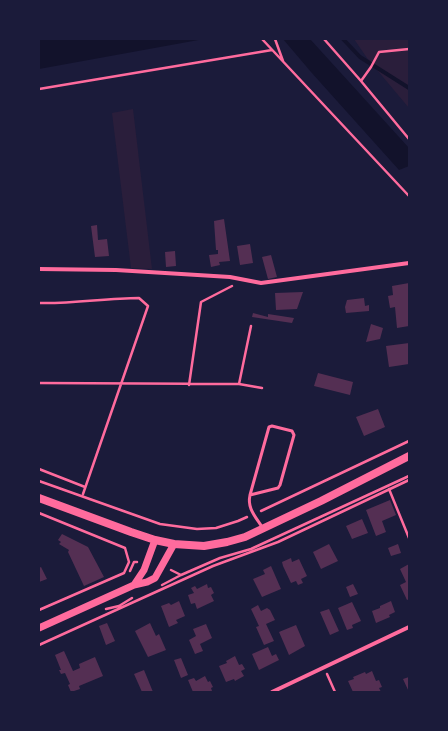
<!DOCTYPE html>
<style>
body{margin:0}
#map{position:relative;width:448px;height:731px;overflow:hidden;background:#1b1b3a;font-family:Jost,sans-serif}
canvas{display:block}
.frame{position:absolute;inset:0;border:40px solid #1b1b3a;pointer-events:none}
</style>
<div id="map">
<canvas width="448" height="731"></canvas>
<div class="frame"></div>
</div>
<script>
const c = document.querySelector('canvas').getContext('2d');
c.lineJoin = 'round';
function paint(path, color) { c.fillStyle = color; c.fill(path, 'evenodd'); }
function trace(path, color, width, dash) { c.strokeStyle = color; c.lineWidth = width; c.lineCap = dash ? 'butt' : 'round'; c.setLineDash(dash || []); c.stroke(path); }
paint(new Path2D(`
 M 354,39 L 409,39 L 409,108 L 367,58 Z
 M 133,109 L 152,269 L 131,268 L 112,113 Z`), '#2a1e3b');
paint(new Path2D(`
 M 39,39 L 204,39 L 39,69 Z
 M 283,39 L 310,39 L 409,148 L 409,166 L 399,170 L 311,72 Z`), '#12122b');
trace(new Path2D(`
 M 343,39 L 360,57 L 409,88`), '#12122b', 4);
paint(new Path2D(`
 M 224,219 L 230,261 L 219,262 L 220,265 L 211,267 L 209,255 L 218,254 L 218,250 L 216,250 L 214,221 Z
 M 97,225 L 98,240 L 107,239 L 109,256 L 95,257 L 91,226 Z
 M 250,244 L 253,263 L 240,265 L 237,246 Z
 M 175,251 L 176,266 L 166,267 L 165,252 Z
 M 271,255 L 277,277 L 268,279 L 262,257 Z
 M 409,283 L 409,326 L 397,328 L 395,307 L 390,308 L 388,296 L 393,295 L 392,286 Z
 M 303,292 L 297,309 L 276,310 L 275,293 Z
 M 364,298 L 365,306 L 369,305 L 369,311 L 346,313 L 345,307 L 347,300 Z
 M 253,313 L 268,317 L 268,314 L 294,318 L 292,323 L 252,317 Z
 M 371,324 L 383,328 L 380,339 L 366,342 Z
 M 409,343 L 409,364 L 389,367 L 386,346 Z
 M 318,373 L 353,382 L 350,395 L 314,386 Z
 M 378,409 L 385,427 L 364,436 L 356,417 Z
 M 390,500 L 396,515 L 382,521 L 386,532 L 376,536 L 366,510 Z
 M 362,519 L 368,533 L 352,539 L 346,526 Z
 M 62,534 L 88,547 L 104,577 L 84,586 L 68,552 L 69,550 L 59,544 L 61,542 L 58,540 Z
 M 329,544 L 338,561 L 321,569 L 313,552 Z
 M 398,544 L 401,553 L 391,556 L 388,548 Z
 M 291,558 L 292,562 L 299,559 L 307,576 L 301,579 L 303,583 L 298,585 L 296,581 L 291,583 L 283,566 L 282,562 Z
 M 409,564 L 409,599 L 407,600 L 400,585 L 406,582 L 400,569 Z
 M 271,566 L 281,589 L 262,597 L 253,579 L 265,574 L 263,570 Z
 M 41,567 L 47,579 L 39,582 L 39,568 Z
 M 207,584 L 208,588 L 211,587 L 214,593 L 211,595 L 214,601 L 197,609 L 195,603 L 191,604 L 188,595 L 194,593 L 191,588 L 195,586 L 197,589 Z
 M 353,584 L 358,594 L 350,597 L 346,587 Z
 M 179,601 L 185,616 L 176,620 L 178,623 L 169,627 L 161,606 L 169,603 L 171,605 Z
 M 391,601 L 395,612 L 389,615 L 390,617 L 376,623 L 372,611 L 380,608 L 380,606 Z
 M 352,602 L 361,621 L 352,625 L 353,628 L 347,630 L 338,608 Z
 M 258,605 L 261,611 L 267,608 L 270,610 L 275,620 L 266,624 L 274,641 L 264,645 L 256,627 L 259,626 L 251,609 Z
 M 329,609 L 339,631 L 330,635 L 320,612 Z
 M 107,623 L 115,641 L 106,645 L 99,626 Z
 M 150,623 L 156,636 L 159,634 L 166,650 L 148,657 L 135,631 Z
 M 206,624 L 212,638 L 200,644 L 203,651 L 195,654 L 189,640 L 196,636 L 193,629 Z
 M 296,625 L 305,646 L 289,655 L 279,632 Z
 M 268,647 L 272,656 L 276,654 L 279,660 L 259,670 L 252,654 Z
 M 64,651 L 73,671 L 80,668 L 79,664 L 95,657 L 103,676 L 79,686 L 80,689 L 71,692 L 68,685 L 70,684 L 65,673 L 61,674 L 59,670 L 61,670 L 55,655 Z
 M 235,656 L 239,665 L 242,664 L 245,669 L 241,671 L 244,676 L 235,681 L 234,679 L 226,682 L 219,666 L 227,663 L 226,661 Z
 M 181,658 L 188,675 L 181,678 L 174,660 Z
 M 144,670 L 153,692 L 142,692 L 134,674 Z
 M 372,671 L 376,681 L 379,680 L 382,687 L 379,688 L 381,692 L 353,692 L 348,681 L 354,679 L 353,677 L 365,672 L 366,674 Z
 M 205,676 L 208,682 L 210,681 L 213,687 L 211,688 L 212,691 L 193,692 L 188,680 L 194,678 L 196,681 Z
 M 409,677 L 409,692 L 403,679 Z`), '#542f53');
trace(new Path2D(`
 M 262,39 L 409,196
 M 275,39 L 283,61
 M 324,39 L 361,81 L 409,139
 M 361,81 L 371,67 L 379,52 L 409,49
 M 39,89 L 272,50
 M 39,303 C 73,304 106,298 139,298 L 148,306 L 83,494
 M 39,383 L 239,384 L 262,388
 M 239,384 L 251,326
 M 189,385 L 201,302 L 232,286
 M 39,469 L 85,487
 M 39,481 L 160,524 L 197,529 L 216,528 L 238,521 L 247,517
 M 389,489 L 409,538
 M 261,511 L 409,441
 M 39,513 L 125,548 L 129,562 L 124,573 L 39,610
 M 171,570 L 181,575
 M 130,571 L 134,562 L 137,562
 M 162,585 L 181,575 L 220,558 L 251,549 L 409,476
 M 106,609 L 119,606 L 132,598
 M 39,645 L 213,566 L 278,542 L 409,480
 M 327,674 L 335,692`), '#ff6b9d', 2.5);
trace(new Path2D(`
 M 250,495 L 278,488 L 280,485 L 294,435 L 292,431 L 272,426 L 269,427 L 250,495 C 247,508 255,516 262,527`), '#ff6b9d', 3);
trace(new Path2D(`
 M 39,269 L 116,270 L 230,277 L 261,283 L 409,263
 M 272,692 L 409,627`), '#ff6b9d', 4);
trace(new Path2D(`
 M 134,585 L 144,570 L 155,540
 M 39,628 L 134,585 L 147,582 L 155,578 L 174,544`), '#ff6b9d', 7);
trace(new Path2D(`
 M 39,498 L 131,532 L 155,540 L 174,544 L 204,546 L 227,542 L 245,537 L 321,501 L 409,456`), '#ff6b9d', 8);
</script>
